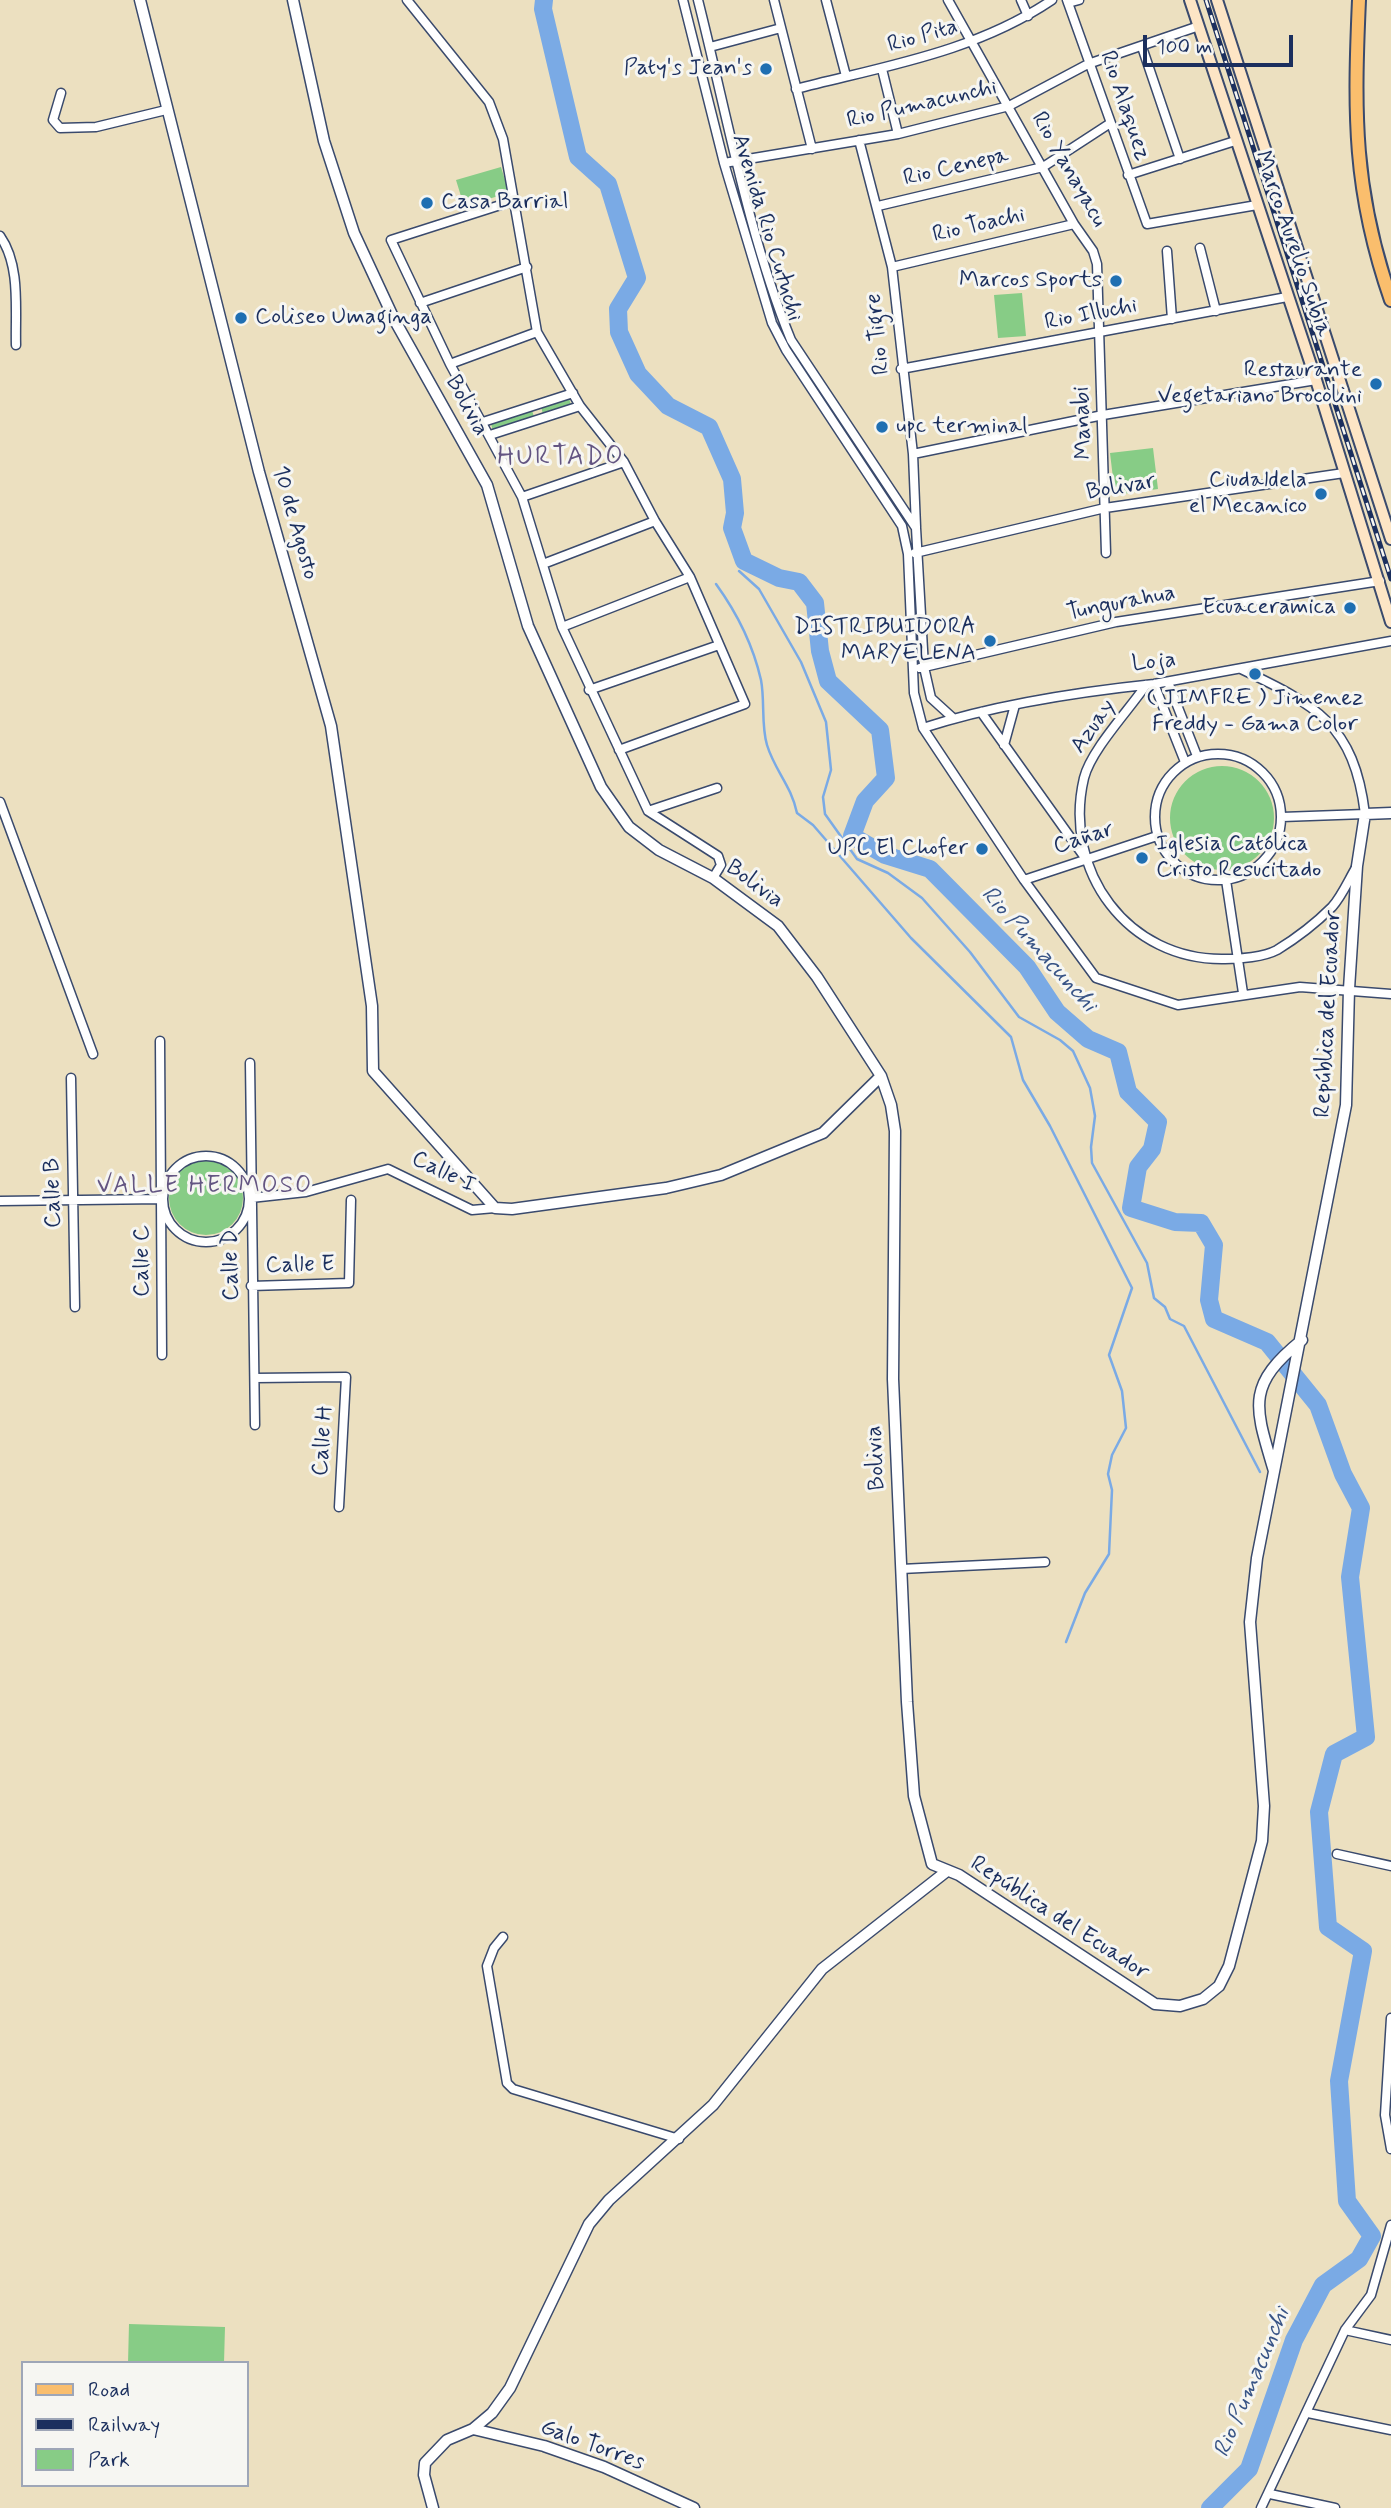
<!DOCTYPE html>
<meta charset="utf-8">
<style>
body{margin:0}
#map{position:relative;width:1391px;height:2508px;overflow:hidden;background:#ece0c0;font-family:Mynerve,sans-serif}
canvas{display:block}
.legend{position:absolute;left:21px;top:2361px;width:228px;height:126px;box-sizing:border-box;background:#f6f6f2;border:2px solid #9ea6b7;margin:0;padding:9px 12px;list-style:none;font-size:21px;color:#1b2f5e}
.legend li{display:flex;align-items:center;gap:14px;height:35px}
.legend b{width:35px;border:2px solid #9ea6b7}
.scale{position:absolute;left:1143px;top:35px;width:150px;height:32px;box-sizing:border-box;border:4px solid #1b2f5e;border-top:0;padding-left:9px;font-size:21px;line-height:24px;white-space:nowrap;color:#1b2f5e;-webkit-text-stroke:5px #f6f6f2;paint-order:stroke}
</style>
<div id="map">
<canvas width="1391" height="2508"></canvas>
<ul class="legend">
<li><b style="height:9px;background:#fabe6d"></b>Road</li>
<li><b style="height:9px;background:#1b2f5e"></b>Railway</li>
<li><b style="height:19px;background:#87cc86"></b>Park</li>
</ul>
<div class="scale">100 m</div>
</div>
<script>
const c = document.querySelector('canvas').getContext('2d');
c.lineJoin = 'round';
function paint(path, color) { c.fillStyle = color; c.fill(path, 'evenodd'); }
function trace(path, color, width, dash) { c.strokeStyle = color; c.lineWidth = width; c.lineCap = dash ? 'butt' : 'round'; c.setLineDash(dash || []); c.stroke(path); }
function label(font, color, halo, rows, align = 'center') {
  c.font = font + ' Mynerve,sans-serif'; c.lineWidth = 6; c.setLineDash([]); c.textBaseline = 'middle'; c.strokeStyle = halo; c.fillStyle = color; for (const [text, x, y, turn = 0] of rows) {
    c.save(); c.translate(x, y); c.rotate((+turn || 0) * Math.PI / 180); c.textAlign = isNaN(turn) ? turn : align; if (halo) c.strokeText(text, 0, 0); c.fillText(text, 0, 0); c.restore();
  }
}
paint(new Path2D(`
 M 501,167 L 509,193 L 464,206 L 456,180 Z
 M 1022,293 L 1026,336 L 998,338 L 994,295 Z
 M 569,398 L 571,405 L 543,414 L 541,407 Z
 M 532,410 L 534,417 L 493,431 L 491,424 Z
 M 1153,448 L 1158,489 L 1115,495 L 1110,453 Z
 M1170 818a52 52 0 1 1 104 0a52 52 0 1 1-104 0Z
 M169 1198a37 37 0 1 1 74 0a37 37 0 1 1-74 0Z
 M 129,2324 L 225,2327 L 224,2363 L 128,2363 Z`), '#87cc86');
trace(new Path2D(`
 M 739,571 L 759,589 L 801,662 L 826,722 L 831,770 L 823,797 L 825,814 L 857,859 L 888,873 L 922,898 L 970,952 L 1019,1017 L 1060,1040 L 1073,1051 L 1090,1088 L 1095,1116 L 1091,1147 L 1092,1163 L 1147,1263 L 1154,1298 L 1165,1307 L 1170,1319 L 1184,1326 L 1260,1472
 M 716,584 C 737,613 753,645 761,680 C 765,701 761,725 767,745 C 775,771 791,785 797,813 L 813,825 L 911,938 L 1011,1037 L 1023,1080 L 1050,1126 L 1132,1288 L 1109,1355 L 1122,1391 L 1126,1428 L 1112,1455 L 1108,1474 L 1112,1490 L 1109,1554 L 1085,1593 L 1066,1642`), '#7aaae5', 2.5);
trace(new Path2D(`
 M 544,0 L 543,9 L 578,157 L 608,184 L 637,278 L 618,309 L 619,332 L 638,374 L 668,406 L 709,427 L 732,479 L 735,513 L 732,528 L 744,561 L 779,578 L 799,582 L 815,603 L 820,651 L 828,681 L 880,730 L 886,778 L 865,801 L 852,836 L 885,855 L 930,869 L 1027,967 L 1057,1012 L 1088,1039 L 1118,1052 L 1128,1092 L 1158,1122 L 1152,1149 L 1138,1167 L 1131,1208 L 1175,1222 L 1201,1223 L 1214,1245 L 1209,1300 L 1214,1319 L 1267,1342 L 1318,1405 L 1343,1474 L 1361,1508 L 1350,1577 L 1366,1737 L 1334,1754 L 1319,1812 L 1328,1927 L 1363,1951 L 1339,2081 L 1347,2201 L 1372,2236 L 1359,2259 L 1323,2285 L 1294,2340 L 1249,2469 L 1210,2508`), '#7aaae5', 18);
const minor = new Path2D(`
 M 407,0 L 489,102 L 503,139 L 537,332 L 580,406 L 624,462 L 655,521 L 690,577 L 745,704 L 619,750
 M 683,0 L 724,163 L 772,323 L 786,350 L 902,526 L 908,554 L 914,693 L 923,728 L 1024,880 L 1096,978 L 1178,1005 L 1300,987 L 1391,994
 M 698,0 C 726,110 748,235 791,340 L 916,528 L 924,667 L 931,698 L 953,718
 M 774,0 L 812,149
 M 826,0 L 846,76
 M 948,0 L 1074,224 L 1093,251 L 1097,264 L 1106,553
 M 1021,0 L 1028,16
 M 1067,0 L 1147,224 L 1257,205
 M 1068,3 L 1079,0
 M 710,47 L 781,28
 M 1142,47 L 1180,159
 M 882,69 L 898,134
 M 796,89 C 885,66 975,52 1052,0
 M 61,93 L 53,120 L 60,128 L 96,127 L 166,110
 M 859,140 L 892,267 L 913,454 L 916,527
 M 724,163 L 898,134 L 1009,106 L 1088,64 L 1199,26
 M 1128,175 L 1235,141
 M 513,201 L 391,240 L 450,364 L 522,497 L 562,627 L 648,811 L 718,856 L 721,865 L 713,878
 M 878,206 L 1043,167 L 1109,124
 M 0,236 C 21,266 15,310 16,345
 M 1200,248 L 1216,311
 M 1167,251 L 1172,319
 M 892,267 L 1074,224
 M 420,303 L 527,267
 M 450,364 L 537,332
 M 901,369 L 1287,297
 M 483,422 L 573,393
 M 490,435 L 580,406
 M 913,454 L 1103,415 L 1316,380
 M 522,497 L 624,462
 M 915,553 L 1105,508 L 1344,473
 M 543,564 L 655,521
 M 562,627 L 690,577
 M 920,668 L 1116,622 L 1380,581
 M 1241,669 C 1316,705 1354,724 1365,814 L 1282,817
 M 1168,682 L 1197,756
 M 1154,684 L 1185,762
 M 1146,685 C 1129,710 1091,750 1084,778 C 1062,871 1128,961 1225,959 C 1240,959 1264,957 1277,950 C 1295,939 1317,922 1332,907 C 1342,896 1349,879 1357,866
 M 589,690 L 719,645
 M 981,712 L 1083,855
 M 923,728 C 997,704 1077,692 1154,684 L 1391,641
 M 1004,745 L 1015,705
 M1155 817a63 63 0 1 1 126 0a63 63 0 1 1-126 0Z
 M 0,802 L 93,1054
 M 648,811 L 717,788
 M 1024,880 L 1157,836
 M 1226,880 L 1243,993
 M 160,1041 L 162,1355
 M 250,1063 L 255,1425
 M 71,1078 L 75,1307
 M163 1199a43 43 0 1 1 86 0a43 43 0 1 1-86 0Z
 M 251,1198 L 306,1192 L 388,1169 L 472,1210 L 495,1208
 M 0,1201 L 162,1199
 M 251,1286 L 349,1283 L 351,1200
 M 255,1378 L 346,1377 L 339,1507
 M 901,1569 L 1045,1562
 M 1337,1854 L 1391,1866
 M 503,1937 L 494,1948 L 487,1966 L 507,2083 L 513,2089 L 679,2139
 M 1391,2018 L 1385,2115 L 1391,2149
 M 1345,2330 L 1391,2340
 M 1308,2413 L 1391,2430
 M 1270,2494 L 1335,2508
 M 1261,2508 L 1345,2330 L 1371,2295 L 1391,2225`);
const tertiary = new Path2D(`
 M 140,0 L 259,472 L 331,726 L 372,1006 L 373,1071 L 495,1208 L 512,1209 L 666,1188 L 721,1175 L 823,1133 L 881,1076
 M 293,0 L 324,141 L 354,233 L 394,319 L 487,485 L 528,626 L 601,787 L 629,827 L 659,850 L 713,878 L 778,926 L 817,977 L 881,1076 L 891,1105 L 895,1131 L 893,1379 L 907,1702 L 914,1796 L 932,1864 L 959,1875 L 1155,2004 L 1180,2006 L 1203,1999 L 1219,1986 L 1229,1966 L 1262,1841 L 1264,1806 L 1250,1622 L 1257,1558 L 1346,1105 L 1349,989 L 1357,866 L 1365,814 L 1391,813
 M 1274,1471 C 1255,1407 1245,1386 1302,1340
 M 473,2429 L 544,2446 L 604,2467 L 694,2508
 M 433,2508 L 424,2475 L 425,2463 L 447,2440 L 473,2429 L 492,2413 L 510,2388 L 589,2224 L 609,2200 L 713,2105 L 822,1969 L 947,1871`);
const secondary = new Path2D(`
 M 1190,0 L 1316,380 L 1391,622
 M 1217,0 L 1391,539`);
const primary = new Path2D(`
 M 1359,0 C 1354,113 1353,191 1391,300`);
trace(minor, '#3a4a6d', 11);
trace(tertiary, '#3a4a6d', 13);
trace(secondary, '#3a4a6d', 14);
trace(primary, '#3a4a6d', 16);
trace(minor, '#fff', 8);
trace(tertiary, '#fff', 10);
trace(secondary, '#fde5c5', 10);
trace(primary, '#fabe6d', 12);
const rail = new Path2D(`
 M 1206,0 L 1391,579`);
trace(rail, '#1b2f5e', 5);
trace(rail, '#f6f6f2', 2.5, [8]);
for (const [x, y, r, color] of [
 [766,69,7,"#1f6fb2"],
 [427,203,7,"#1f6fb2"],
 [1116,281,7,"#1f6fb2"],
 [241,318,7,"#1f6fb2"],
 [1376,384,7,"#1f6fb2"],
 [882,427,7,"#1f6fb2"],
 [1321,494,7,"#1f6fb2"],
 [1350,608,7,"#1f6fb2"],
 [990,641,7,"#1f6fb2"],
 [1255,674,7,"#1f6fb2"],
 [982,849,7,"#1f6fb2"],
 [1142,858,7,"#1f6fb2"]
]) { const dot = new Path2D(); dot.arc(x, y, r, 0, 2 * Math.PI); c.fillStyle = color; c.fill(dot); trace(dot, '#f6f6f2', 2.5); }
label('23px', '#1b2f5e', '#f6f6f2', [
 ["Rio Pita",923,37,-16],
 ["Rio Pumacunchi",922,105,-13],
 ["Rio Alaquez",1124,106,71],
 ["Rio Cenepa",956,168,-13],
 ["Rio Yanayacu",1068,170,60],
 ["Rio Toachi",979,226,-13],
 ["Avenida Rio Cutuchi",766,228,73],
 ["Marco Aurelio Subia",1292,244,71],
 ["Rio Illuchi",1091,315,-11],
 ["Rio Tigre",879,334,-96],
 ["Bolivia",466,406,61],
 ["Manabi",1084,423,-92],
 ["Bolivar",1121,488,-10],
 ["10 de Agosto",294,523,74],
 ["Tungurahua",1121,604,-11],
 ["Loja",1154,663,-6],
 ["Azuay",1094,727,-55],
 ["Cañar",1084,839,-18],
 ["Bolivia",754,885,36],
 ["República del Ecuador",1329,1014,-87],
 ["Calle I",443,1173,26],
 ["Calle B",54,1193,-91],
 ["Calle C",143,1261,-90],
 ["Calle D",232,1265,-91],
 ["Calle E",300,1266,-1],
 ["Calle H",324,1441,-86],
 ["Bolivia",877,1458,-93],
 ["República del Ecuador",1059,1919,33],
 ["Galo Torres",592,2446,20]
]);
label('23px', '#1b2f5e', '#f6f6f2', [
 ["Paty's Jean's",752,69],
 ["Casa Barrial",441,203,"left"],
 ["Marcos Sports",1102,281],
 ["Coliseo Umaginga",255,318,"left"],
 ["Restaurante",1362,371],
 ["Vegetariano Brocolini",1362,397],
 ["upc terminal",896,427,"left"],
 ["Ciudaldela",1307,481],
 ["el Mecanico",1307,507],
 ["Ecuaceramica",1336,608],
 ["DISTRIBUIDORA",976,628],
 ["MARYELENA",976,654],
 ["( JIMFRE ) Jimenez",1255,699,"center"],
 ["Freddy - Gama Color",1255,725,"center"],
 ["Iglesia Católica",1156,845,"left"],
 ["Cristo Resucitado",1156,871,"left"],
 ["UPC El Chofer",968,849]
], 'right');
label('italic 24px', '#385486', '#f6f6f2', [
 ["Rio Pumacunchi",1038,950,48],
 ["Rio Pumacunchi",1253,2383,-67]
]);
c.letterSpacing = '2px';
label('24px', '#635582', '#f6f6f2', [
 ["VALLE HERMOSO",205,1187]
]);
c.letterSpacing = '0px';
c.letterSpacing = '2px';
label('26px', '#635582', '#f6f6f2', [
 ["HURTADO",561,459]
]);
c.letterSpacing = '0px';
</script>
